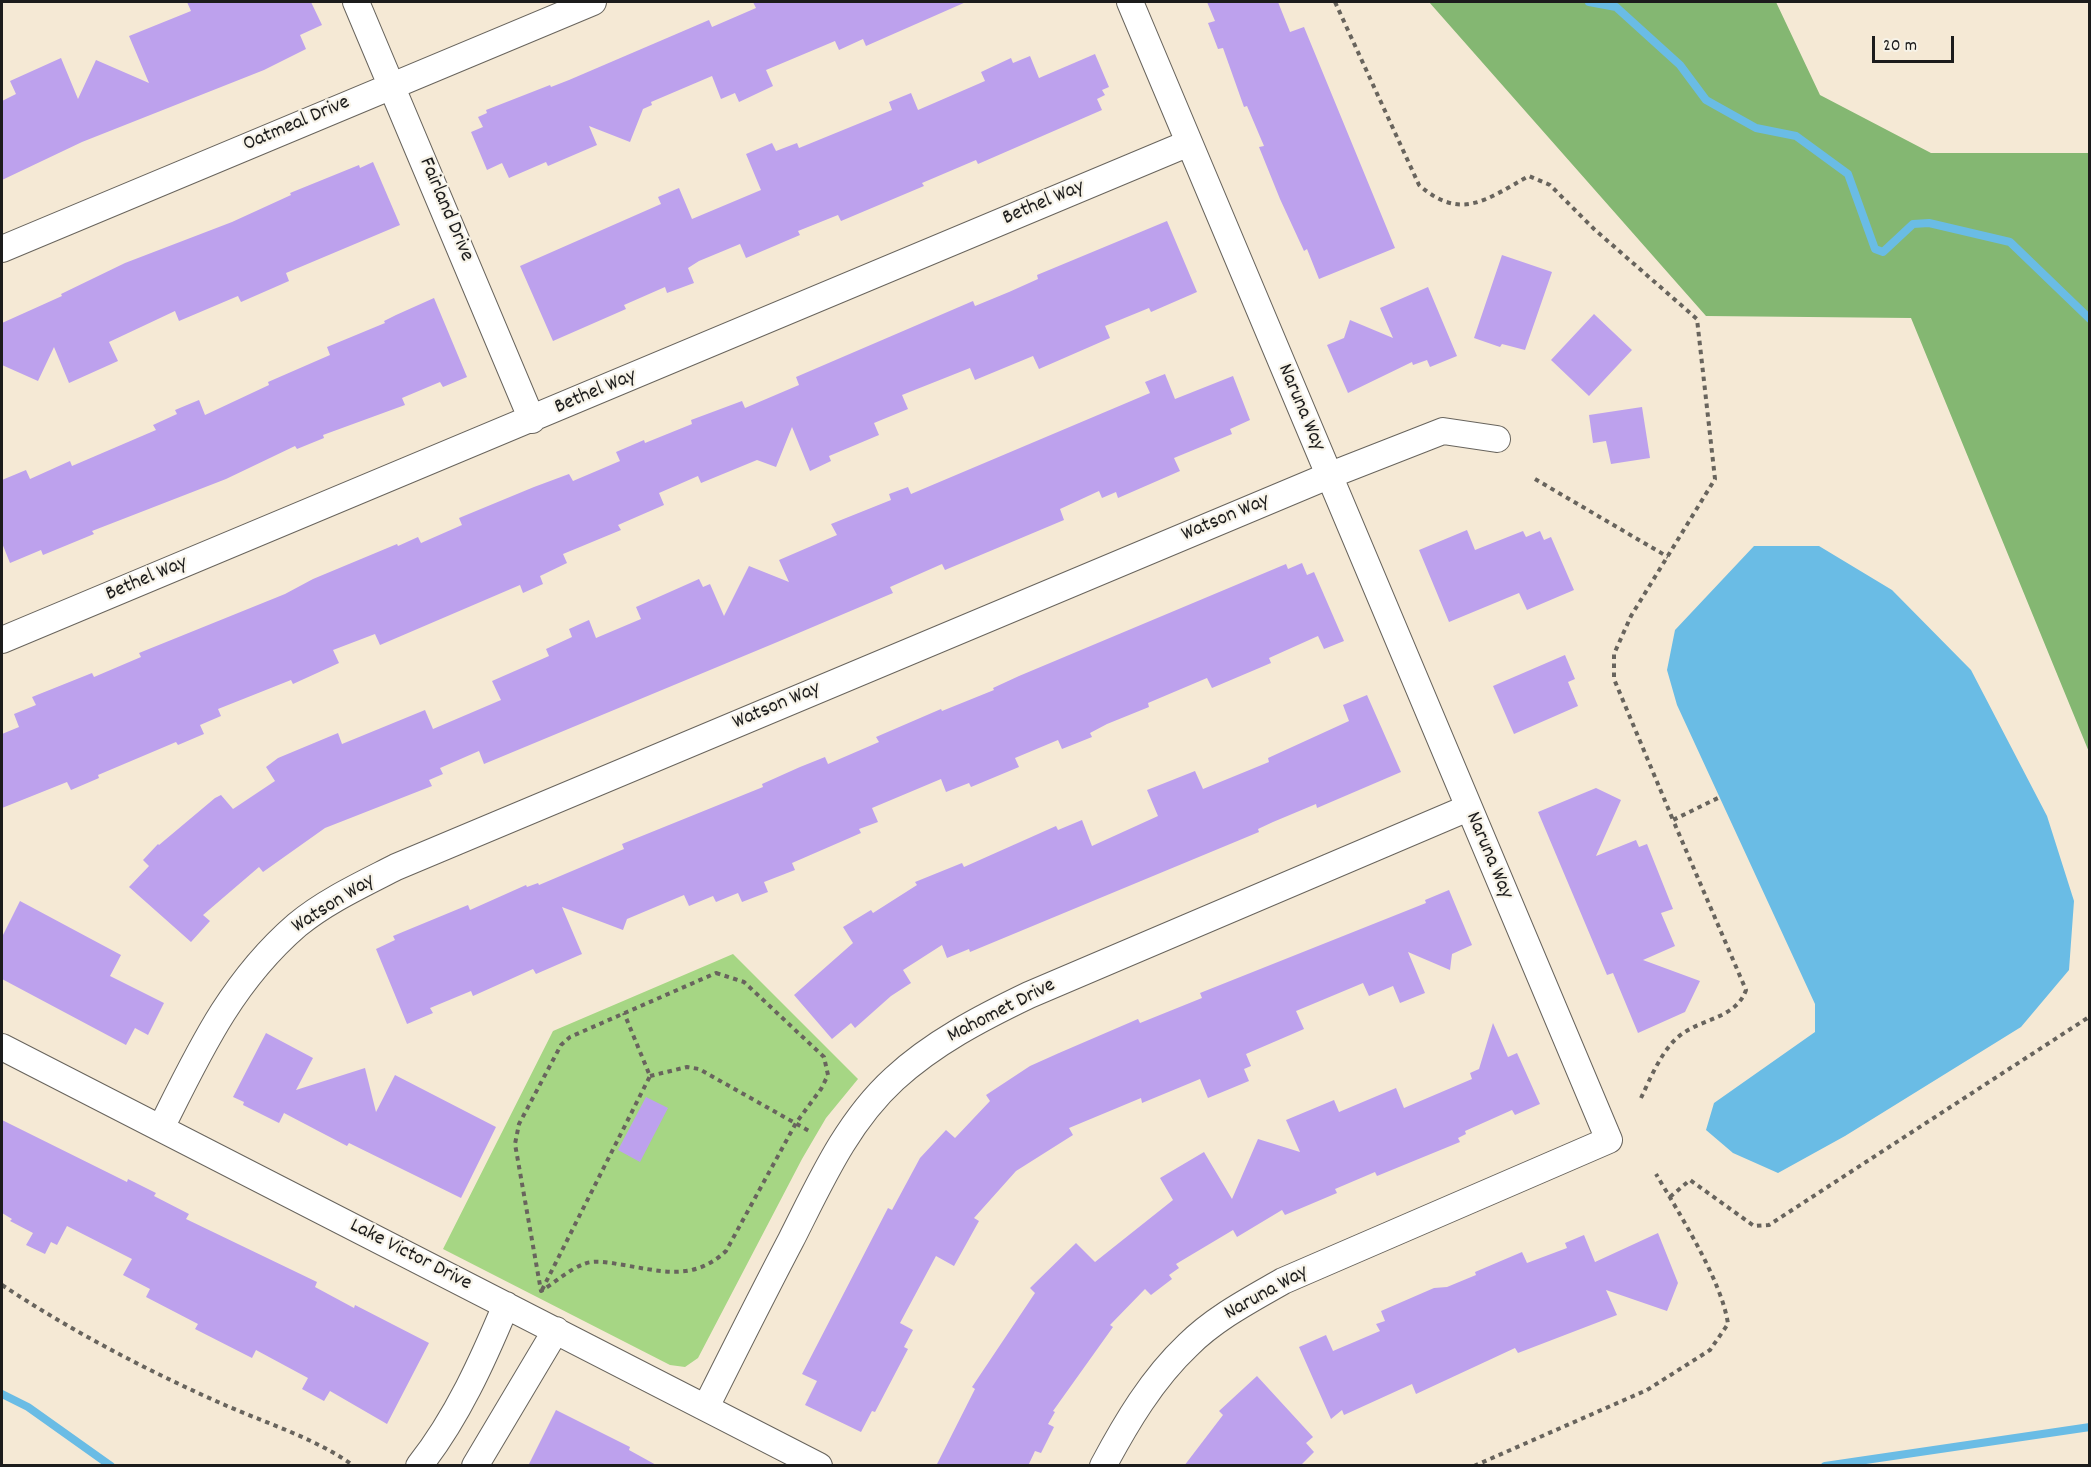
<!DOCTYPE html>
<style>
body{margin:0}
#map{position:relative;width:2091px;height:1467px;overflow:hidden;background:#f5e9d5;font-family:Dekko,sans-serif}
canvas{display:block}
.frame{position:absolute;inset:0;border:3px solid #1c1c1c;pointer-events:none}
.scale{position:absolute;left:1872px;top:36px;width:82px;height:27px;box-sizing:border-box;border:3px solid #1c1c1c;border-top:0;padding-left:8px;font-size:18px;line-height:21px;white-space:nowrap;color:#1c1c1c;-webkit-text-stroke:4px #f7f3e8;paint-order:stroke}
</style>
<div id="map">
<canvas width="2091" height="1467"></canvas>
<div class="frame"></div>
<div class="scale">20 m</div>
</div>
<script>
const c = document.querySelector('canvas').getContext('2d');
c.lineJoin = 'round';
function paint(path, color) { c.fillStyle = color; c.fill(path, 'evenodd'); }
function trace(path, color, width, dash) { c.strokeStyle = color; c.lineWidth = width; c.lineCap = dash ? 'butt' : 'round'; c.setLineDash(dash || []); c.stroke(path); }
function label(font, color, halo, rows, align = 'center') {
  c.font = font + ' Dekko,sans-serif'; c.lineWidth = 4.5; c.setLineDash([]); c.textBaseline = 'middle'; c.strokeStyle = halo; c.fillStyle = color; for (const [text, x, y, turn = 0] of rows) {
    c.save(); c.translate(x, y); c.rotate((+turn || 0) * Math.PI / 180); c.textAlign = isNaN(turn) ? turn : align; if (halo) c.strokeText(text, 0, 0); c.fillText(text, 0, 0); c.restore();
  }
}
paint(new Path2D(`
 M 733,954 L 858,1079 L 826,1118 L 802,1159 L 698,1358 L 685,1367 L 670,1365 L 443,1249 L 553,1031 Z`), '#a6d684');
paint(new Path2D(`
 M 1429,2 L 1776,2 L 1820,95 L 1931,153 L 2089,153 L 2089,752 L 1911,318 L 1706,316 Z`), '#84b772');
paint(new Path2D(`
 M 1754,546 L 1819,546 L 1892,590 L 1971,670 L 2047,816 L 2074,901 L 2069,970 L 2021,1027 L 1845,1136 L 1778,1173 L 1733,1153 L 1706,1130 L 1714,1103 L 1815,1032 L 1815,1004 L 1677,705 L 1667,670 L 1675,630 Z`), '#6abce5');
trace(new Path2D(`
 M 1589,2 L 1616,7 L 1680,65 L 1706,100 L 1756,128 L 1796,136 L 1848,174 L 1875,249 L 1883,252 L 1913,224 L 1929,223 L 2010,242 L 2090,319
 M 2,1394 L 28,1407 L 111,1466
 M 1825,1466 L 2090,1427`), '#6abce5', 8);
paint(new Path2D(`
 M 187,2 L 311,2 L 322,25 L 300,35 L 306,49 L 264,70 L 82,142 L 2,180 L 2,101 L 16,94 L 10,81 L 61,58 L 78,99 L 96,60 L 149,83 L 129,36 L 191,11 Z
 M 753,2 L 966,2 L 866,46 L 863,39 L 839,50 L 835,41 L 766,70 L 773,86 L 739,102 L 735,93 L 721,99 L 712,76 L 651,102 L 652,105 L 643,109 L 630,142 L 589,126 L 597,145 L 548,166 L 546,162 L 509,178 L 502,163 L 487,170 L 471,132 L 483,127 L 478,117 L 487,113 L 486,110 L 550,85 L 551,87 L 569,80 L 709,20 L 712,27 L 756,8 Z
 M 1207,2 L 1278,2 L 1290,32 L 1304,27 L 1395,248 L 1319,279 L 1307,249 L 1304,251 L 1280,199 L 1259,147 L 1264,146 L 1247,106 L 1244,107 L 1223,48 L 1218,49 L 1208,23 L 1215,21 Z
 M 1095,54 L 1109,87 L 1102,90 L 1105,95 L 1097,99 L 1102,110 L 978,164 L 976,160 L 922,183 L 924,186 L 841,221 L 838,215 L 798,231 L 800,235 L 746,258 L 740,244 L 699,261 L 688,268 L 694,283 L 667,293 L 665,287 L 624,305 L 626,309 L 553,341 L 520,266 L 661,204 L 658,197 L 679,188 L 692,219 L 761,190 L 746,154 L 772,143 L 776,151 L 797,143 L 799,148 L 892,110 L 889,102 L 911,93 L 918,110 L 985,81 L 981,72 L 1011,58 L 1013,63 L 1030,56 L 1039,78 Z
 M 373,162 L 400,225 L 286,273 L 289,281 L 241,302 L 238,296 L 179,321 L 175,311 L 109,342 L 118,361 L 69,383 L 54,347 L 38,381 L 2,365 L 2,323 L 62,296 L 61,294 L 125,263 L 232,222 L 291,195 L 290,193 L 359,165 L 360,168 Z
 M 1167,221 L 1197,292 L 1151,312 L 1149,308 L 1105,326 L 1110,338 L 1039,369 L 1033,356 L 975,380 L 970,368 L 902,395 L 908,409 L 874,423 L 879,435 L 829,456 L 831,461 L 810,471 L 792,427 L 776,467 L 757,460 L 701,483 L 698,476 L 659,493 L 664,505 L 618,525 L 621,530 L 563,554 L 567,563 L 540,576 L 543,584 L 523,593 L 520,585 L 380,645 L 375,634 L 333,650 L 339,663 L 293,684 L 291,680 L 218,709 L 221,716 L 200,725 L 204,734 L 178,745 L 176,742 L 98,775 L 99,778 L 71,790 L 67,782 L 2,808 L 2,734 L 19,727 L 14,714 L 36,705 L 32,697 L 92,673 L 94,677 L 141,657 L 139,653 L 285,594 L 313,579 L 397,544 L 398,546 L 418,537 L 421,543 L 462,525 L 459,518 L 534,487 L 569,474 L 573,481 L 620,461 L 616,452 L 644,440 L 645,443 L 692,424 L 691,420 L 742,401 L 745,408 L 799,385 L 796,377 L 973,301 L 975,306 L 1009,292 L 1038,279 L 1037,275 Z
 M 1502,255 L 1552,272 L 1525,350 L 1502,344 L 1500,347 L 1474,338 Z
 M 1428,287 L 1457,356 L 1430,367 L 1427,360 L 1413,365 L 1412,362 L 1348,393 L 1327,345 L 1344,338 L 1350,320 L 1393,338 L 1380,308 Z
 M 434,298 L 467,377 L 443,387 L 440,382 L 402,398 L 405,405 L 323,435 L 324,438 L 297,449 L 295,446 L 226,479 L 92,531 L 94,534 L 43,555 L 41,550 L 10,563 L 2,543 L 2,480 L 26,470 L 30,479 L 70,461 L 72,466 L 156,430 L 153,425 L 177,414 L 175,410 L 199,400 L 205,415 L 269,385 L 268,382 L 330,355 L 327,347 L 385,323 L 384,321 L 396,315 Z
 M 1594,314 L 1632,350 L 1589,396 L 1551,360 Z
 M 1165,374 L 1175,399 L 1233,376 L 1250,420 L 1230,429 L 1232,434 L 1174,458 L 1180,471 L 1118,498 L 1116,492 L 1102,498 L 1099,491 L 1060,509 L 1064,520 L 945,570 L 942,564 L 890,587 L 893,593 L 775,643 L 484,764 L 479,751 L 440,768 L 443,774 L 429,780 L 432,786 L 325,828 L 263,872 L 259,867 L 203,915 L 210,921 L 191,942 L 129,887 L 149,866 L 143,860 L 158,844 L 159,845 L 215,798 L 221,795 L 233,809 L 275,781 L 266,767 L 278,758 L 338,733 L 342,744 L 425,710 L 433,729 L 501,700 L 492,681 L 549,656 L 546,649 L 572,637 L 569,629 L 589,620 L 596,638 L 641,619 L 636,607 L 699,579 L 703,587 L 710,584 L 724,616 L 749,566 L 789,582 L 779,560 L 837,535 L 831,524 L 891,500 L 889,494 L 908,487 L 911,494 L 1150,393 L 1145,382 Z
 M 1642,407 L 1650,458 L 1611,464 L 1606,441 L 1593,443 L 1589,415 Z
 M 1467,530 L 1475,550 L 1523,531 L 1526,537 L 1540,531 L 1544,540 L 1551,537 L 1574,590 L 1527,610 L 1519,593 L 1449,622 L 1419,550 Z
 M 1302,563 L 1307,575 L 1314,572 L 1344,641 L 1324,649 L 1318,636 L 1269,658 L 1271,663 L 1212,688 L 1207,678 L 1148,703 L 1149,707 L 1107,724 L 1090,733 L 1092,737 L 1062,749 L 1058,740 L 1015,758 L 1019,767 L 971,787 L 969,783 L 946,792 L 941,779 L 872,808 L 878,822 L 859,829 L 861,833 L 792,863 L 795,870 L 764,882 L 768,892 L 742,902 L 738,893 L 716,902 L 713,896 L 689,906 L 684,895 L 627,919 L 623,930 L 562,907 L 582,954 L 536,974 L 533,969 L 473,996 L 471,991 L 430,1008 L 433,1013 L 407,1024 L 376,949 L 395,940 L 393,936 L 468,905 L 470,910 L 526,885 L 527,887 L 538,883 L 539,885 L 624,849 L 622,844 L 763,787 L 762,784 L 800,767 L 825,757 L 828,764 L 879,742 L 876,737 L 941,709 L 942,711 L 994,690 L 993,688 L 1019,676 L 1286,564 L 1288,569 Z
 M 1565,655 L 1575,679 L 1568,682 L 1578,706 L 1514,734 L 1493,686 Z
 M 1367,695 L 1401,772 L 1317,808 L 1316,804 L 1273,822 L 1258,829 L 1259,832 L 970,952 L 969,949 L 947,958 L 942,945 L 903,970 L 911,983 L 891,996 L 855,1028 L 851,1023 L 832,1039 L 794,995 L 853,943 L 843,927 L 871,910 L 873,913 L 917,885 L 915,882 L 962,863 L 964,867 L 1056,826 L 1058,830 L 1082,820 L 1092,846 L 1158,816 L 1147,790 L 1195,771 L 1203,789 L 1269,762 L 1268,758 L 1349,721 L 1343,705 Z
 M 1596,788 L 1621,800 L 1596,856 L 1636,840 L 1639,847 L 1647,844 L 1673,909 L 1661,913 L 1675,946 L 1643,960 L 1700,981 L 1685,1012 L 1638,1033 L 1613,973 L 1607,975 L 1538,812 Z
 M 1449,890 L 1472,945 L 1452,954 L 1450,970 L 1408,952 L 1425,993 L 1400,1003 L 1393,986 L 1369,996 L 1363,983 L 1296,1011 L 1304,1029 L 1246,1054 L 1251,1066 L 1244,1069 L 1249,1081 L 1208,1098 L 1200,1079 L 1142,1103 L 1141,1098 L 1069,1128 L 1073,1135 L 1016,1171 L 974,1218 L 979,1221 L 954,1266 L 936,1256 L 900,1323 L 913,1330 L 904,1347 L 908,1349 L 875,1412 L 872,1411 L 861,1432 L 805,1405 L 817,1381 L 802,1374 L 888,1208 L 892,1210 L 920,1158 L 946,1130 L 955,1138 L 990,1101 L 986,1095 L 1030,1066 L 1059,1053 L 1138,1019 L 1140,1023 L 1202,998 L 1200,993 L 1426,903 L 1425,900 Z
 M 20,901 L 121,955 L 110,976 L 164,1003 L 148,1035 L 135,1028 L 126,1045 L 2,979 L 2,937 Z
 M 1493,1023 L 1508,1057 L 1517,1053 L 1540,1104 L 1515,1115 L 1512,1110 L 1465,1131 L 1466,1134 L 1458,1138 L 1460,1142 L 1377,1176 L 1375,1172 L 1335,1189 L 1337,1193 L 1285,1215 L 1282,1210 L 1237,1237 L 1233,1230 L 1176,1264 L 1179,1268 L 1169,1275 L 1172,1279 L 1151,1295 L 1145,1289 L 1110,1325 L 1113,1327 L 1053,1411 L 1055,1412 L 1048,1424 L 1054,1427 L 1041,1453 L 1035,1451 L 1028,1466 L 936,1466 L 975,1389 L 972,1387 L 1035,1293 L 1030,1288 L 1076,1243 L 1095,1262 L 1173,1200 L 1160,1178 L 1204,1152 L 1232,1199 L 1258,1139 L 1300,1152 L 1286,1120 L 1334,1100 L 1339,1112 L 1396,1088 L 1404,1108 L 1472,1079 L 1470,1073 L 1479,1069 Z
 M 266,1033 L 313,1058 L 296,1090 L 365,1068 L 376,1112 L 395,1075 L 496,1127 L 461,1198 L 349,1143 L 347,1146 L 284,1113 L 279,1123 L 243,1105 L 244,1102 L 233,1097 Z
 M 646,1097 L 668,1108 L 640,1162 L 618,1150 Z
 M 2,1120 L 127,1182 L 128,1179 L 156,1193 L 154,1196 L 189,1214 L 186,1219 L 317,1282 L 315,1287 L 354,1308 L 355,1305 L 429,1343 L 387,1424 L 330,1391 L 324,1401 L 302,1389 L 308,1378 L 256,1350 L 252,1358 L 195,1329 L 198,1324 L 146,1297 L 150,1289 L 123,1275 L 132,1259 L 67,1226 L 57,1245 L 51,1242 L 45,1254 L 26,1245 L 33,1233 L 10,1221 L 12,1219 L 2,1213 Z
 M 1658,1233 L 1678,1283 L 1667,1311 L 1606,1290 L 1617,1315 L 1518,1353 L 1515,1348 L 1416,1394 L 1412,1384 L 1344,1415 L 1342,1410 L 1331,1419 L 1299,1347 L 1326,1335 L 1333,1351 L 1380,1331 L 1376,1324 L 1385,1321 L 1381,1311 L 1434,1288 L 1447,1287 L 1476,1275 L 1475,1272 L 1522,1252 L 1527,1263 L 1567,1248 L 1565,1243 L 1584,1235 L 1595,1262 Z
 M 1257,1376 L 1313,1437 L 1306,1443 L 1314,1452 L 1300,1466 L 1184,1466 L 1223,1415 L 1219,1411 Z
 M 556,1410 L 630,1447 L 629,1450 L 658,1466 L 528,1466 Z`), '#bda1ed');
const minor = new Path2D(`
 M 356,2 L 532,420
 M 2,249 L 593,2
 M 2,640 L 1189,143
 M 2,1047 L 819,1466
 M 161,1128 C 199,1052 231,982 297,925 C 326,901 363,884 396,867 L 1328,476 L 1443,431 L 1497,439
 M 706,1407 C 734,1351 762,1295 791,1240 C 820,1183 846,1123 894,1079 C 933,1043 981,1018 1029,995 L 1468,808
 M 419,1466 C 457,1418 483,1360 506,1305
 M 475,1466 L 556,1330
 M 1103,1466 C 1126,1423 1152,1379 1188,1345 C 1215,1318 1250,1300 1283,1281 L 1609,1140 L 1130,2`);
trace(minor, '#68645d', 28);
trace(new Path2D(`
 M 1335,2 L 1419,185 C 1461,222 1487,199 1529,176 L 1550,185 L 1594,229 L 1697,319 L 1715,479 L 1631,616 L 1614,654 L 1614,679 L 1673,820
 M 1535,479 L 1668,557
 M 716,973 L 744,982 L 824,1057 L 828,1075 L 821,1089 L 796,1123 L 726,1251 C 692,1283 658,1270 617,1264 C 607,1262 593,1260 584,1264 C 570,1269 554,1283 541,1291 L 515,1144 L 519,1124 L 561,1045 L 570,1037 Z
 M 650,1076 L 687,1067 L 699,1069 L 811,1132
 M 1641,1098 C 1651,1077 1663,1047 1682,1034 C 1704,1018 1736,1018 1746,990 L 1673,820 L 1718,798
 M 1670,1197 L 1690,1180 L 1754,1226 L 1769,1225 L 2089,1017
 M 2,1285 C 70,1330 142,1368 218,1402 C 262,1422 314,1437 354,1466
 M 542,1290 L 650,1076 L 624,1013
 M 1474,1466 L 1647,1390 L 1710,1350 L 1728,1324 C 1722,1281 1679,1213 1656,1174`), '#68645d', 4, [4.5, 4.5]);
trace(minor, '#fff', 26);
label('21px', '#1c1c1c', '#f7f3e8', [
 ["Oatmeal Drive",297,125,-23],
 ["Bethel Way",1044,204,-23],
 ["Fairland Drive",445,210,67],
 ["Bethel Way",596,393,-23],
 ["Naruna Way",1300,408,67],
 ["Watson Way",1226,519,-23],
 ["Bethel Way",147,580,-23],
 ["Watson Way",777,707,-23],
 ["Naruna Way",1488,856,67],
 ["Watson Way",334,905,-32],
 ["Mahomet Drive",1002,1012,-27],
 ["Lake Victor Drive",410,1256,27],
 ["Naruna Way",1267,1294,-29]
]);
</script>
